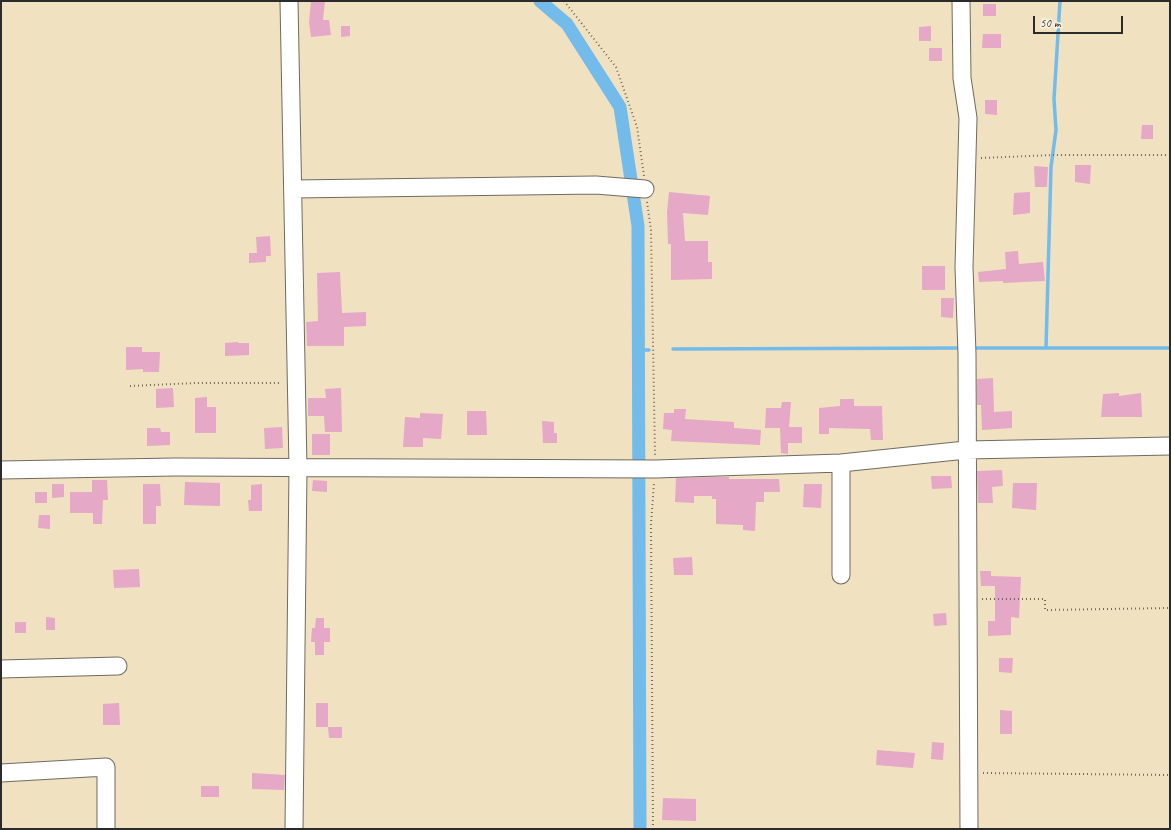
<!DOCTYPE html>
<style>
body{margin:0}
#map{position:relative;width:1171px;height:830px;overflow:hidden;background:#f0e1c1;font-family:Caveat,sans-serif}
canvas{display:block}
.frame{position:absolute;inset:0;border:2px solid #2b2b2b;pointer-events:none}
.scale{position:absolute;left:1033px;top:16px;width:90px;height:18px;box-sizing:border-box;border:2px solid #2b2b2b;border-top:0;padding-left:5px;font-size:12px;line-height:14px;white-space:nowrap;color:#2b2b2b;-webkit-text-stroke:3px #fcf5e5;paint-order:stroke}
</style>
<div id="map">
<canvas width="1171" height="830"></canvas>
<div class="frame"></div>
<div class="scale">50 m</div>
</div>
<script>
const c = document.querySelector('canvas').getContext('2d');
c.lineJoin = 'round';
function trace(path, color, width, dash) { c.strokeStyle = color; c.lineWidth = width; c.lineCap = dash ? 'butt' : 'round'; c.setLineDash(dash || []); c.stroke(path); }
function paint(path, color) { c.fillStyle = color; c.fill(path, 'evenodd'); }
trace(new Path2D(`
 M 971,348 L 1170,348
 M 1046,348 L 1051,167 L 1056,130 L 1054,99 L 1060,1
 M 673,349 L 963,348
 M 639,350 L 649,350`), '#72bbea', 3.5);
trace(new Path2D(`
 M 540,1 L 567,24 L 620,107 L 638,226 L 640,829`), '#72bbea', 13);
paint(new Path2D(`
 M 311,1 L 325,1 L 323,20 L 329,20 L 331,35 L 311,37 L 309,22 Z
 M 983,4 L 996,4 L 996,16 L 983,16 Z
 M 341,26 L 350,26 L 350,36 L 341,37 Z
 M 931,26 L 931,41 L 919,41 L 919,27 Z
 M 983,34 L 1001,34 L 1001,48 L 982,48 Z
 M 929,48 L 942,48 L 942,61 L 929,61 Z
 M 985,100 L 997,100 L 997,115 L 985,114 Z
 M 1142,125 L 1153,125 L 1153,139 L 1141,139 Z
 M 1075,165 L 1091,165 L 1090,184 L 1075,182 Z
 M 1034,166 L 1048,167 L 1047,187 L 1035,187 Z
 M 669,192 L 710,196 L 708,215 L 683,213 L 685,241 L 708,241 L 708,262 L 712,262 L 712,279 L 671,280 L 671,244 L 668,244 L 667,212 Z
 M 1030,192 L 1030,213 L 1013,215 L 1014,193 Z
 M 270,236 L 271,256 L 266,256 L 266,262 L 249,263 L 249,253 L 257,253 L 256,237 Z
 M 1018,251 L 1019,264 L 1043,262 L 1045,281 L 1003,283 L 1003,281 L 979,282 L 978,272 L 1006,269 L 1005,252 Z
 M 922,266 L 945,266 L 945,290 L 922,290 Z
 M 340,272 L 342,313 L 366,312 L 366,326 L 344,327 L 344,346 L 307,346 L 306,322 L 318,321 L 317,273 Z
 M 941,298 L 954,298 L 953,318 L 941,317 Z
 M 238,342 L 238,343 L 249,343 L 249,355 L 225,356 L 225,343 Z
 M 126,347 L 142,347 L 142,352 L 160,352 L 159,372 L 143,372 L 143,369 L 126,370 Z
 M 993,378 L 994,412 L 1012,411 L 1012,428 L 982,430 L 981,405 L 977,405 L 977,379 Z
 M 173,388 L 174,407 L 156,408 L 156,389 Z
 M 341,388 L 342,432 L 325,432 L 324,416 L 308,416 L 308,398 L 326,398 L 325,389 Z
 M 1119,393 L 1119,396 L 1141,393 L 1142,417 L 1101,417 L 1103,394 Z
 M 207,397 L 207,407 L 216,407 L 216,433 L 195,433 L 195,398 Z
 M 840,399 L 854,399 L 854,406 L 882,406 L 883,440 L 871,440 L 870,429 L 829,428 L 829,434 L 819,434 L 819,408 L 840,406 Z
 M 782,402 L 791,402 L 789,427 L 802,427 L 802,443 L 788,443 L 788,454 L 781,453 L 780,428 L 765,428 L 766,408 L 781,408 Z
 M 674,409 L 686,409 L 685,419 L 734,422 L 734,428 L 761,430 L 760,445 L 671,441 L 672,430 L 663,429 L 664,413 L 674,413 Z
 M 467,411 L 486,411 L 487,435 L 467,435 Z
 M 420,413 L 443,414 L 441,439 L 423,438 L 423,447 L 403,447 L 405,417 L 420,418 Z
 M 542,421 L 554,422 L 554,433 L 557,433 L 557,443 L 543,443 Z
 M 282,427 L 283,448 L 265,449 L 264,428 Z
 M 147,428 L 160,428 L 161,432 L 170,432 L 170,445 L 147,446 Z
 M 312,434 L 330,434 L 330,455 L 312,455 Z
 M 1002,470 L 1003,486 L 992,487 L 993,503 L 978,503 L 977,471 Z
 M 931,476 L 951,476 L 952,488 L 932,489 Z
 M 713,477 L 729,477 L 729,479 L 779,479 L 780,492 L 764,492 L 764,502 L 756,502 L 755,531 L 743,530 L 743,525 L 716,524 L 716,499 L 712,499 L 712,496 L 694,496 L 694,503 L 675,502 L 676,478 Z
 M 92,480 L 107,480 L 108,500 L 103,500 L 102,524 L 93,524 L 93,513 L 70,513 L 70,492 L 92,492 Z
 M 313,480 L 327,481 L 327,492 L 312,491 Z
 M 185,482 L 220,483 L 220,506 L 184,505 Z
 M 1013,483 L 1037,483 L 1036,510 L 1012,508 Z
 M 52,484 L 64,484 L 64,497 L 52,498 Z
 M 143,484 L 160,484 L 161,506 L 156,506 L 156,524 L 143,524 Z
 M 262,484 L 262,511 L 249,511 L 248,500 L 251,500 L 251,485 Z
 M 804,484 L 822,484 L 821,508 L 803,507 Z
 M 35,492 L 47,492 L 47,503 L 35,503 Z
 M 39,515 L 50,515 L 50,529 L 38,528 Z
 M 692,557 L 693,575 L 674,575 L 673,558 Z
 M 139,569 L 140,587 L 114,588 L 113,570 Z
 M 980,571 L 991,571 L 991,576 L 1021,577 L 1019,618 L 1011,617 L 1011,635 L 988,636 L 988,621 L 995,621 L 995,586 L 981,586 Z
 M 946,613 L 947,625 L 934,626 L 933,614 Z
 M 46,617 L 55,618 L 55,630 L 46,630 Z
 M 316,618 L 324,618 L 324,628 L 330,628 L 330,642 L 324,642 L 324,655 L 315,655 L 315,642 L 311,642 L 312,628 L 315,628 Z
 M 15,622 L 26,622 L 26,633 L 15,633 Z
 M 999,658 L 1013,658 L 1012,673 L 999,672 Z
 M 119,703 L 120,725 L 103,725 L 103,704 Z
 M 316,703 L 328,703 L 328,727 L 316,727 Z
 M 1000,710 L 1012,711 L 1012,734 L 1000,734 Z
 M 328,727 L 342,727 L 342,738 L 329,738 Z
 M 932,742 L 944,743 L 943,760 L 931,759 Z
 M 877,750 L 915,753 L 913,768 L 876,765 Z
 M 252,773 L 285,775 L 284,790 L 252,789 Z
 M 201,786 L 219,786 L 219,797 L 201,797 Z
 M 663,798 L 696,799 L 696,821 L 662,820 Z`), '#e5a8c6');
const minor = new Path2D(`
 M 289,1 L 298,468 L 294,829
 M 961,1 L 962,78 L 968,118 L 964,267 L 967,354 L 969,829
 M 293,189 L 596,185 L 645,189
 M 841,463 L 841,575
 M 1,470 L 175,467 L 656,469 L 841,463 L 966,450 L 1170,446
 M 1,669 L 118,666
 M 1,773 L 106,767 L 106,829`);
trace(minor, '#706b60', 19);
trace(new Path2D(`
 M 564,1 L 616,67 L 637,127 L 644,176
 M 981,158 L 1054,155 L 1170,155
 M 647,202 L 651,230 L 655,455
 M 130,386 L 196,383 L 281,383
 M 982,599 L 1045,599 L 1045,610 L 1170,608
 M 983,773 L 1170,775
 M 653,829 L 651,524 L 654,483`), '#706b60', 2, [1, 3]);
trace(minor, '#fff', 17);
</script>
